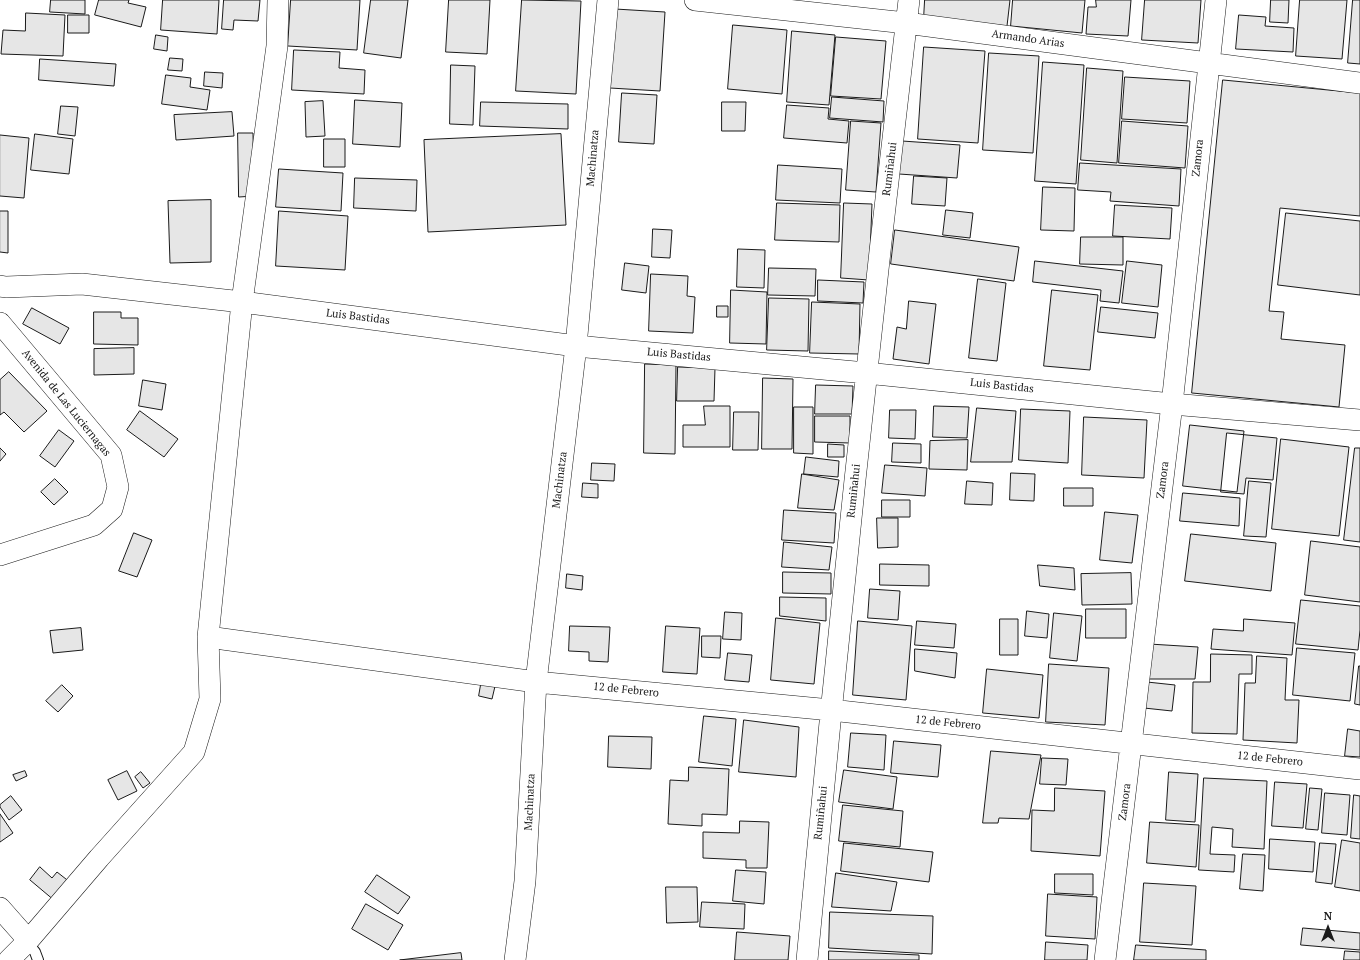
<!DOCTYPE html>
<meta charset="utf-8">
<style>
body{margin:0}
#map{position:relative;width:1360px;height:960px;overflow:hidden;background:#fff;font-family:"PT Serif",serif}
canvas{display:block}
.north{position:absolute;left:1308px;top:908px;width:40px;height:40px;-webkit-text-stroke:3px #fff;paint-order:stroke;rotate:0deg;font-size:11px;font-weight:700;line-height:16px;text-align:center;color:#1a1a1a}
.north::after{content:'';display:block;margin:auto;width:14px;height:18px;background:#1a1a1a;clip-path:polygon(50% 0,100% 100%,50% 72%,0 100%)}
</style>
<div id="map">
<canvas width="1360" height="960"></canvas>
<div class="north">N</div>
</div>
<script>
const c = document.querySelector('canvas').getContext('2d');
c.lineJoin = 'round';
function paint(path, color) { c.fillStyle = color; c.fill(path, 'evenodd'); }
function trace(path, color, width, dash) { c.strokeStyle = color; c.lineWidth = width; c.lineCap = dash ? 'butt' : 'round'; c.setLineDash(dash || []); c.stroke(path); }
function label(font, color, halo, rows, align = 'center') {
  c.font = font + ' "PT Serif",serif'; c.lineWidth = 3; c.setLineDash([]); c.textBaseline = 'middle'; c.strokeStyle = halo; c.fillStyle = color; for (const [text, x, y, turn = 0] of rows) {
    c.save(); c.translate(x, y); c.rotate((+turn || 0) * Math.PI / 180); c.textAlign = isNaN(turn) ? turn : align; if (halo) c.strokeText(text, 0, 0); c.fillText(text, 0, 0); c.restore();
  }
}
const building = new Path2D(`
 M 51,0 L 85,0 L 85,14 L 50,12 Z
 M 99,0 L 129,0 L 128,3 L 146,7 L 141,27 L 95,15 Z
 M 163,0 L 219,0 L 217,34 L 161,30 Z
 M 224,0 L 260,0 L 258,21 L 234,20 L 233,30 L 222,29 Z
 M 291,0 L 360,0 L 357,50 L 288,46 Z
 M 371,0 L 408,0 L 401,58 L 364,53 Z
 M 449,0 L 490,0 L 487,54 L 446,52 Z
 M 522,0 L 581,1 L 576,94 L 516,91 Z
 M 925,0 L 1010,0 L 1007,26 L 924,18 Z
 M 1013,0 L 1085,0 L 1082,33 L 1011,26 Z
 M 1096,0 L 1131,0 L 1128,36 L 1086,34 L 1088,7 L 1096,7 Z
 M 1145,0 L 1201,0 L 1198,43 L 1142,40 Z
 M 1271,0 L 1289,0 L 1288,23 L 1270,22 Z
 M 1300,0 L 1347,0 L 1342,59 L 1296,56 Z
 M 1353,0 L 1360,0 L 1360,64 L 1348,63 Z
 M 615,9 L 665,12 L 660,91 L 610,88 Z
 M 26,13 L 65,15 L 63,56 L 1,54 L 3,30 L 25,31 Z
 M 68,15 L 89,15 L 89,33 L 68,33 Z
 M 1239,15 L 1266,17 L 1265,26 L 1294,28 L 1293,52 L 1236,49 Z
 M 733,25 L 787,30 L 782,94 L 728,89 Z
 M 792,31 L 835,35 L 829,105 L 787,102 Z
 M 156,35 L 168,37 L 167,51 L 154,49 Z
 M 836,37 L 886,41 L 881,99 L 831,96 Z
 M 924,47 L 985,51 L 978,143 L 918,139 Z
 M 294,50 L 340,52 L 339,68 L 365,70 L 364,94 L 292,90 Z
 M 989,53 L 1039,56 L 1033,153 L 983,150 Z
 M 170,58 L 183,59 L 182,71 L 168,70 Z
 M 40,59 L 116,64 L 114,86 L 39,80 Z
 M 1043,62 L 1084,65 L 1076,184 L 1035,181 Z
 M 451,65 L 475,66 L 473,125 L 450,124 Z
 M 1087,68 L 1123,71 L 1117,163 L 1081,160 Z
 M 205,72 L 223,73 L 222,88 L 204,86 Z
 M 166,75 L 191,78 L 190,87 L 210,90 L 207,110 L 162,104 Z
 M 1125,77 L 1190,81 L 1187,123 L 1122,119 Z
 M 1223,80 L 1360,93 L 1360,216 L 1280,208 L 1269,311 L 1284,312 L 1281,339 L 1345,345 L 1339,407 L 1192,393 Z
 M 622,93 L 657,95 L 654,144 L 619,142 Z
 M 832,97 L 884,101 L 883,122 L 830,118 Z
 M 355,100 L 402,103 L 400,147 L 353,144 Z
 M 323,101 L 325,136 L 306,137 L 305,102 Z
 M 481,102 L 568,104 L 568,129 L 480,126 Z
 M 722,102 L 746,102 L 745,131 L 722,131 Z
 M 787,105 L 829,108 L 828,119 L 849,121 L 847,143 L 784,138 Z
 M 61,106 L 78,107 L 75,136 L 58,134 Z
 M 232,112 L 234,136 L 176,140 L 174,115 Z
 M 851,121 L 881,123 L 876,192 L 846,190 Z
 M 1122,121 L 1188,126 L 1185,168 L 1119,163 Z
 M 238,133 L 253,133 L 254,196 L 239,197 Z
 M 35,134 L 73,139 L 69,174 L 31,170 Z
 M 561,134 L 566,225 L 428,232 L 424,140 Z
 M 0,135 L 29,138 L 24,198 L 0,196 Z
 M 324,139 L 345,139 L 345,167 L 324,167 Z
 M 902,141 L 960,145 L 957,178 L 899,174 Z
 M 1080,163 L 1181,169 L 1179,206 L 1110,201 L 1111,192 L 1078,190 Z
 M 778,165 L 842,169 L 840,203 L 776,200 Z
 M 279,169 L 343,173 L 341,211 L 276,207 Z
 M 914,176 L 947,178 L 945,206 L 912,204 Z
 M 355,178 L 417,180 L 416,211 L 354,208 Z
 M 1043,187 L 1075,188 L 1074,231 L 1041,230 Z
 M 211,200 L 211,262 L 170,263 L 168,201 Z
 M 777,203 L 840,205 L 839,242 L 775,240 Z
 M 844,203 L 872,204 L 869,280 L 841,278 Z
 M 1115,205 L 1172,208 L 1170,239 L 1113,236 Z
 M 946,210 L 973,213 L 970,238 L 943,235 Z
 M 0,211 L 8,211 L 8,253 L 0,252 Z
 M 279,211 L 348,216 L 345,270 L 276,266 Z
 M 1286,213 L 1360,221 L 1360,295 L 1278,285 Z
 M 653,229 L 672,230 L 670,258 L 652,257 Z
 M 895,230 L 1019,247 L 1014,281 L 891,264 Z
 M 1081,237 L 1123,237 L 1123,265 L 1080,264 Z
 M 738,249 L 765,250 L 764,288 L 737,287 Z
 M 1035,261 L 1123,271 L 1119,303 L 1100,301 L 1101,290 L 1033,282 Z
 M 1127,261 L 1162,265 L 1158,307 L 1122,303 Z
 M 625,263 L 649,266 L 646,293 L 622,290 Z
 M 769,268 L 816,269 L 815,296 L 768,295 Z
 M 651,274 L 688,276 L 687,296 L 695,297 L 693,333 L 649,331 Z
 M 978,279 L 1006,283 L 997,361 L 969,358 Z
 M 818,280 L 864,282 L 863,303 L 818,301 Z
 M 731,290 L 767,292 L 766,344 L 730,343 Z
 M 1052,290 L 1098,295 L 1090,370 L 1044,366 Z
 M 769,298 L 809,299 L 808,351 L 767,350 Z
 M 909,301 L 936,304 L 929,364 L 893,359 L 897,327 L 906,329 Z
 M 812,302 L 860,304 L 859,354 L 810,353 Z
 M 717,306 L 728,306 L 728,317 L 717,317 Z
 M 1101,307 L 1158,313 L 1155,338 L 1098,332 Z
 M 32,308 L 69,328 L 60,344 L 23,324 Z
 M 94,312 L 121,312 L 121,318 L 138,318 L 138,345 L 94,344 Z
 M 134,348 L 134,374 L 94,375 L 94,349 Z
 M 645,364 L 676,365 L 675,454 L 644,453 Z
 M 678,367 L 715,368 L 714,401 L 677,401 Z
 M 9,372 L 47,411 L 24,432 L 4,412 L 0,415 L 0,380 Z
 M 763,378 L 793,379 L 792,449 L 762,449 Z
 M 143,380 L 166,384 L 162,410 L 139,406 Z
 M 816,385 L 853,386 L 852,414 L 815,414 Z
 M 704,406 L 730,406 L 730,447 L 683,447 L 683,425 L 705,425 Z
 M 934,406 L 969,407 L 967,438 L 933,437 Z
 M 794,407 L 813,407 L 813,454 L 794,453 Z
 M 977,408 L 1016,411 L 1012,462 L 971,462 Z
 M 1021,409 L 1070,411 L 1068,463 L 1019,460 Z
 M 890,410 L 916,410 L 915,439 L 889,438 Z
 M 140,411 L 178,439 L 164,457 L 127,430 Z
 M 734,412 L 759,412 L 758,450 L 733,450 Z
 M 815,416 L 850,416 L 850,443 L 815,442 Z
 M 1084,417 L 1147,420 L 1144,478 L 1082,475 Z
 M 1190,425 L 1244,431 L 1237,492 L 1183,486 Z
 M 59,430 L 74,441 L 55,467 L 40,456 Z
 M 1227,433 L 1277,438 L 1273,480 L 1246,478 L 1244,494 L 1221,492 Z
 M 1281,439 L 1349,447 L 1339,536 L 1272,529 Z
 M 968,440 L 967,470 L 929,469 L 930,441 Z
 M 893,443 L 921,444 L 921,463 L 892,462 Z
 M 828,444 L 844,445 L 844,457 L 828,457 Z
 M 0,448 L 6,454 L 0,461 Z
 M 1355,448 L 1360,448 L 1360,542 L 1344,540 Z
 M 806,457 L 839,461 L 838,477 L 804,474 Z
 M 592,463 L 615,464 L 614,481 L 591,480 Z
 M 885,465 L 927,468 L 925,496 L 882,493 Z
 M 1011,473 L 1035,474 L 1034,501 L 1010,500 Z
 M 802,474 L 839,480 L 834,510 L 798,508 Z
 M 55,479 L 68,492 L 54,505 L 41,492 Z
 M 967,481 L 993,483 L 992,505 L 965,504 Z
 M 1249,481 L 1271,483 L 1266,537 L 1244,536 Z
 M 583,483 L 598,484 L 598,498 L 582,497 Z
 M 1064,488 L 1093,488 L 1093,506 L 1064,506 Z
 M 1183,493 L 1240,498 L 1239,526 L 1180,521 Z
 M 882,500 L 910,500 L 910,517 L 882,517 Z
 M 784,510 L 836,513 L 834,543 L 782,540 Z
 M 1105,512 L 1138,515 L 1132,563 L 1100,560 Z
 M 877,518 L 898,518 L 898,547 L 878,548 Z
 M 134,533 L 152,540 L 137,577 L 119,571 Z
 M 1191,534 L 1276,543 L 1271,591 L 1185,581 Z
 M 1311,541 L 1360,547 L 1360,602 L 1305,595 Z
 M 784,542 L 832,547 L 829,570 L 782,567 Z
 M 880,564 L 929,565 L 929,586 L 880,585 Z
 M 1038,565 L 1074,568 L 1075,590 L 1040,586 Z
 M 783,572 L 831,573 L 831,594 L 783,593 Z
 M 1131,573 L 1132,604 L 1082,605 L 1081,574 Z
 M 567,574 L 583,576 L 582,590 L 566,588 Z
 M 870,589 L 900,591 L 898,620 L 868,618 Z
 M 780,597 L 826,598 L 826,621 L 780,616 Z
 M 1301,600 L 1360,606 L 1360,630 L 1358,650 L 1296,644 Z
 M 1086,609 L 1126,609 L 1126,638 L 1086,638 Z
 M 1027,611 L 1049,614 L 1047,638 L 1025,636 Z
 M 725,612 L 742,613 L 741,640 L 723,639 Z
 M 1054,613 L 1082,616 L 1077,661 L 1050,658 Z
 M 776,618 L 820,623 L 814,684 L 771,680 Z
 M 1000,619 L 1018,619 L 1018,655 L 1000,655 Z
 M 1244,619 L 1295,623 L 1292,655 L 1211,649 L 1213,629 L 1243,631 Z
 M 858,621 L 912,626 L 906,700 L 853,695 Z
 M 917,621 L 956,624 L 954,648 L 915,645 Z
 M 570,626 L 610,627 L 608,662 L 589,661 L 589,652 L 569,651 Z
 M 666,626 L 700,628 L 697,674 L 663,672 Z
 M 81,628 L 83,650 L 53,653 L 50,631 Z
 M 702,636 L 721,636 L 720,658 L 702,657 Z
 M 1149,644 L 1198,647 L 1195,679 L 1147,679 Z
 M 1297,648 L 1355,653 L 1350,701 L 1293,695 Z
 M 915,649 L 957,653 L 955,678 L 915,671 Z
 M 728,653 L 752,655 L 749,682 L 725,680 Z
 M 1211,654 L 1252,655 L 1252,674 L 1239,674 L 1237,734 L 1192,733 L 1193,682 L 1210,682 Z
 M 1257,656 L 1287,658 L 1285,700 L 1299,700 L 1297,743 L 1243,740 L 1245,683 L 1255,683 Z
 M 1049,664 L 1109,668 L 1105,725 L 1046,722 Z
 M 1359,666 L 1360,666 L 1360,705 L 1355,704 Z
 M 987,669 L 1043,675 L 1039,718 L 983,713 Z
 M 482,679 L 496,682 L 492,699 L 479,696 Z
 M 1147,682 L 1175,685 L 1172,711 L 1144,708 Z
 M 62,685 L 73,696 L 58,712 L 46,701 Z
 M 704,716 L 736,719 L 732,766 L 699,762 Z
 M 744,720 L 799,727 L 796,777 L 739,772 Z
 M 1348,729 L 1360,731 L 1360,757 L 1345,756 Z
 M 851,733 L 886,735 L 884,770 L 848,767 Z
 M 609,736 L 652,737 L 651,769 L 608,767 Z
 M 894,741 L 941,745 L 938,777 L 891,773 Z
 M 991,751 L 1041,755 L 1029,819 L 999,818 L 998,823 L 983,823 Z
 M 1042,758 L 1068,759 L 1066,785 L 1040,784 Z
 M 689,767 L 729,769 L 727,815 L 702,814 L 702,826 L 668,824 L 670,780 L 688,781 Z
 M 844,770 L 897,777 L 893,809 L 839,802 Z
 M 25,771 L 27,776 L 16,781 L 13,775 Z
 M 127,771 L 137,791 L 118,800 L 108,780 Z
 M 141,772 L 150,783 L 143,788 L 135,777 Z
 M 1169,772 L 1198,774 L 1195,822 L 1166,820 Z
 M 1204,778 L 1267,781 L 1264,849 L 1232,847 L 1233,829 L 1212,827 L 1210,854 L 1235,855 L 1234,872 L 1199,870 Z
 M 1275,782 L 1307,784 L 1303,828 L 1272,826 Z
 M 1055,788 L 1105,791 L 1100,856 L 1031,851 L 1032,810 L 1054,811 Z
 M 1310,788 L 1322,789 L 1318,830 L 1306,829 Z
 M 1325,793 L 1350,795 L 1347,835 L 1322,833 Z
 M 1354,795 L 1360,796 L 1360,839 L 1351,838 Z
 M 11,796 L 22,810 L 9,820 L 0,807 L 0,805 Z
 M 843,805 L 903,811 L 900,847 L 839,841 Z
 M 0,814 L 13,833 L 0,842 Z
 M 740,821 L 769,822 L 767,868 L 746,868 L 746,860 L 703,858 L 703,832 L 739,833 Z
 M 1150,822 L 1199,825 L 1196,867 L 1147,863 Z
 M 1270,839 L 1315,842 L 1313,872 L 1269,869 Z
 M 1342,840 L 1360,843 L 1360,891 L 1335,887 Z
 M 844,843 L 933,852 L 929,882 L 841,871 Z
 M 1320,843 L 1336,844 L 1332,884 L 1316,882 Z
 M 1243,854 L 1265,855 L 1263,891 L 1240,889 Z
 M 40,867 L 52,878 L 57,872 L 71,883 L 55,901 L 30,880 Z
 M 736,870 L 766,872 L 764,904 L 733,901 Z
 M 836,873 L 897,882 L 891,911 L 832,907 Z
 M 1055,874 L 1093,874 L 1093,895 L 1055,893 Z
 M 377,875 L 410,897 L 398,914 L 365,892 Z
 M 1144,883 L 1196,886 L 1192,945 L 1140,942 Z
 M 666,887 L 697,887 L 698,922 L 667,923 Z
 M 1048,894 L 1097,897 L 1095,939 L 1046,936 Z
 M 702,902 L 745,904 L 744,929 L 700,927 Z
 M 366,904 L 403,925 L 388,950 L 352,929 Z
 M 830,912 L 933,916 L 932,954 L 829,948 Z
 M 1303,928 L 1360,933 L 1360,950 L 1301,945 Z
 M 737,932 L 790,936 L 788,960 L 735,960 Z
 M 1046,942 L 1088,945 L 1087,960 L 1045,960 Z
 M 1136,945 L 1206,950 L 1206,960 L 1134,960 Z
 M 829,951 L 919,955 L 919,960 L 829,960 Z
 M 1345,951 L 1360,952 L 1360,960 L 1344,960 Z
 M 461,953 L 462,960 L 400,960 Z`);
paint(building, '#e6e6e6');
trace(building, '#1a1a1a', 1);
const lane = new Path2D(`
 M 27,942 L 35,952 L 38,960`);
const street = new Path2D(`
 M 695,0 L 906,23 L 1360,83
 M 0,286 L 6,287 L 82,284 L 242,302 L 576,346 L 866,373 L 1172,404 L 1360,420
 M 0,323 L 111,455 L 118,487 L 112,509 L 94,525 L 0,555
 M 208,637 L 536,682 L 831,710 L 1360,769
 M 0,908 L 22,933 L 27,942 L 9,960
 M 27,942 L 99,858 L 194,752 L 210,699 L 208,637 L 242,302 L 277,46 L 278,0
 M 515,960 L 525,881 L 536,682 L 576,346 L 608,0
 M 807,960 C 837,640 871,320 909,0
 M 1105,960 L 1172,404 L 1216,0`);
trace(lane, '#1a1a1a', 12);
trace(street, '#1a1a1a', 22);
trace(lane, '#fff', 10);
trace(street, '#fff', 21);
label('11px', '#1a1a1a', '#fff', [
 ["Armando Arias",1028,39,8],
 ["Machinatza",593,158,-85],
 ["Zamora",1198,158,-84],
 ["Rumiñahui",890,169,-83],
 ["Luis Bastidas",358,317,7],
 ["Luis Bastidas",679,355,5],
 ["Luis Bastidas",1002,386,6],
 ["Avenida de Las Luciernagas",66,403,51],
 ["Machinatza",560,480,-83],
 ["Zamora",1163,480,-83],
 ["Rumiñahui",854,491,-84],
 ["12 de Febrero",626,690,6],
 ["12 de Febrero",948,723,6],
 ["12 de Febrero",1270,759,6],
 ["Machinatza",530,802,-87],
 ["Zamora",1125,802,-83],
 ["Rumiñahui",821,813,-84]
]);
</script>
